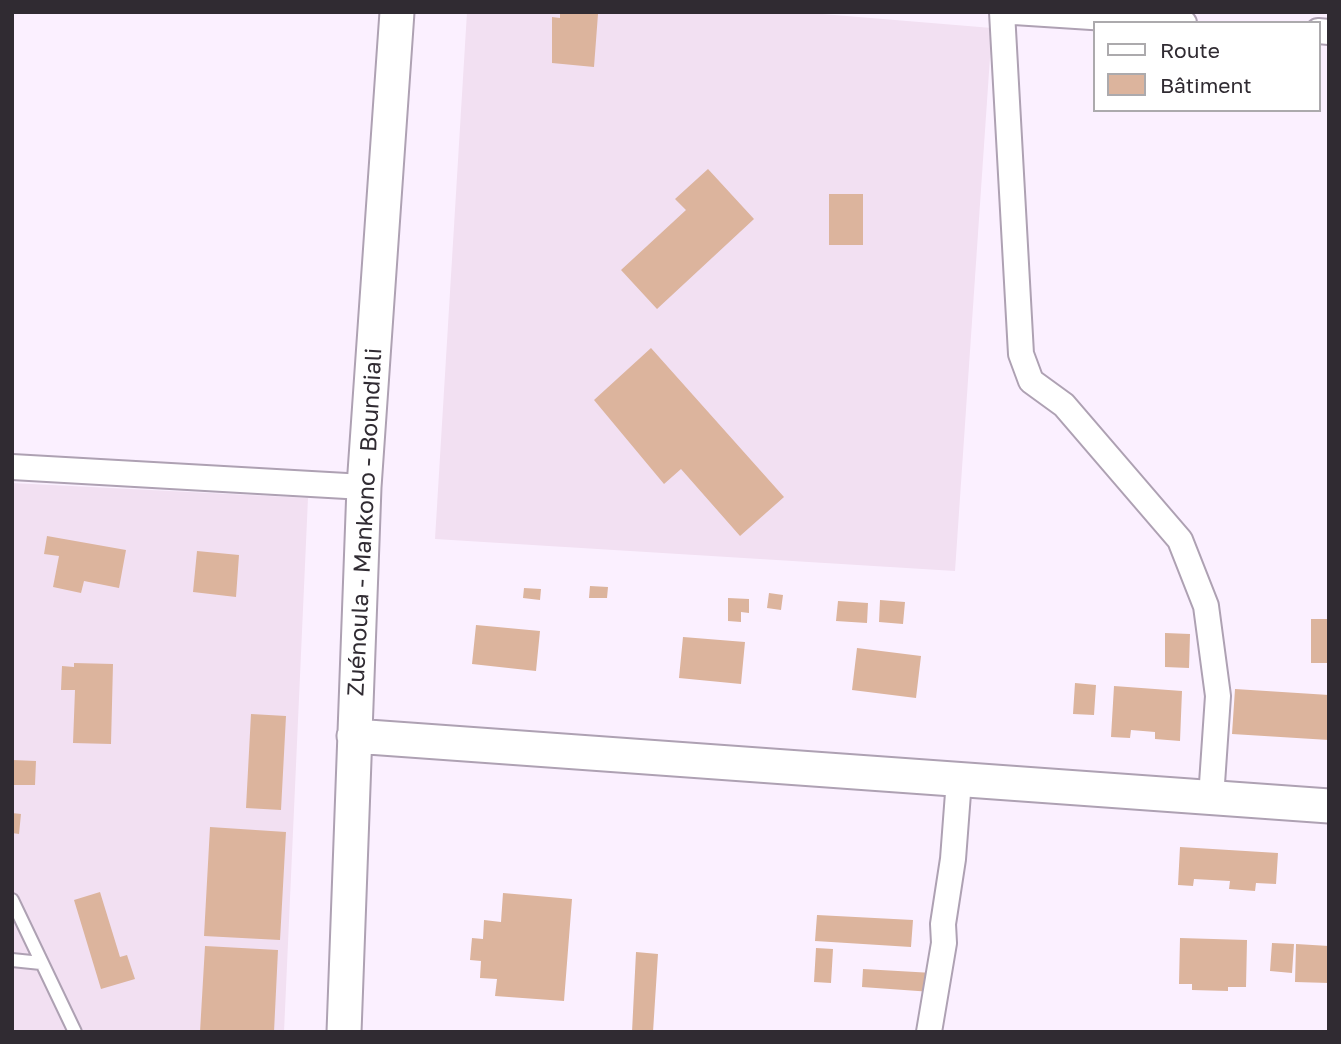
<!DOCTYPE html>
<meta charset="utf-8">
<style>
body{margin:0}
#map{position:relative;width:1341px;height:1044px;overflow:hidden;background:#fbf0ff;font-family:"Golos Text",sans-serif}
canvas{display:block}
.frame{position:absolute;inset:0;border:14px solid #302b32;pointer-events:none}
.legend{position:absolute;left:1093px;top:21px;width:228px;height:91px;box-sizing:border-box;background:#fff;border:2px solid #acaaad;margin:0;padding:9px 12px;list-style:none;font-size:21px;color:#302b32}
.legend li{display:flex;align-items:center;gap:14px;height:35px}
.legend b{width:35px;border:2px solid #acaaad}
</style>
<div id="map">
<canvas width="1341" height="1044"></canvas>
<div class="frame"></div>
<ul class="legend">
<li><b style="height:9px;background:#fff"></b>Route</li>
<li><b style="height:19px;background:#dcb49d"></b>Bâtiment</li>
</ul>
</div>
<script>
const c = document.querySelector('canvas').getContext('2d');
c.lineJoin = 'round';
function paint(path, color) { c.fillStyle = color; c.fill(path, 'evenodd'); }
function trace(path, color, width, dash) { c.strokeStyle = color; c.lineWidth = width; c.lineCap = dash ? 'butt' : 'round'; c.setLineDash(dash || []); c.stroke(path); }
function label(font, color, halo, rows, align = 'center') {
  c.font = font + ' "Golos Text",sans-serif'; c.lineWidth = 5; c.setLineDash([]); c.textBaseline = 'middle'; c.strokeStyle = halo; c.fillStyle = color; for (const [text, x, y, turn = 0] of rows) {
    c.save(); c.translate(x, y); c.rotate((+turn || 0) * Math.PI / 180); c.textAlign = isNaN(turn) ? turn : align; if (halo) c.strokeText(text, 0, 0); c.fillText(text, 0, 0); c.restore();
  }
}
paint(new Path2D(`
 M 467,12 L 798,12 L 992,28 L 955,571 L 435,539 Z
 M 12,483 L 308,498 L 284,1032 L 12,1032 Z`), '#f2e0f2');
paint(new Path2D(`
 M 560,12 L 598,14 L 594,67 L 552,63 L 552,17 L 560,18 Z
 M 708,169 L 754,219 L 657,309 L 621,270 L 686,210 L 675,199 Z
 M 829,194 L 863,194 L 863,245 L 829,245 Z
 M 651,348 L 784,497 L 740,536 L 681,469 L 664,484 L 594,400 Z
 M 47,536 L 126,550 L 119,588 L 84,581 L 81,593 L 53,587 L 59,556 L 44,554 Z
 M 197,551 L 239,555 L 236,597 L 193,592 Z
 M 590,586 L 608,587 L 607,598 L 589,598 Z
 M 524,588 L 541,589 L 540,600 L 523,598 Z
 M 769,593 L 783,595 L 781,610 L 767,608 Z
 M 728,598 L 749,599 L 749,613 L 741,612 L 741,622 L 728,621 Z
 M 880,600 L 905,602 L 903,624 L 879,622 Z
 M 838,601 L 868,603 L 867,623 L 836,621 Z
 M 1311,619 L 1329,619 L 1329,663 L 1311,663 Z
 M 476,625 L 540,631 L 536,671 L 472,664 Z
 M 1165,633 L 1190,634 L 1189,668 L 1165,667 Z
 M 683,637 L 745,642 L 741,684 L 679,678 Z
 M 857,648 L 921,656 L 916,698 L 852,690 Z
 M 74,663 L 113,664 L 111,744 L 73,743 L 75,690 L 61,690 L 62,666 L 74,667 Z
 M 1075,683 L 1096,685 L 1094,715 L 1073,714 Z
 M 1114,686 L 1182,691 L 1180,741 L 1155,739 L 1155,732 L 1131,730 L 1130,738 L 1111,737 Z
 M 1235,689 L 1329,695 L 1329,740 L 1232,734 Z
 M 251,714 L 286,716 L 281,810 L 246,808 Z
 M 12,760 L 36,761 L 35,785 L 12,785 Z
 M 12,813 L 21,814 L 19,834 L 12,833 Z
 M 210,827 L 286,832 L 280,940 L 204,936 Z
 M 1180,847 L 1278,853 L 1276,884 L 1256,883 L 1255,891 L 1229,889 L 1230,881 L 1194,879 L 1193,886 L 1178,885 Z
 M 100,892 L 120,957 L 127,955 L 135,979 L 101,989 L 74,900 Z
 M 503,893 L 572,899 L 564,1001 L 495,996 L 497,979 L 480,978 L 481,961 L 470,960 L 472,938 L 483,939 L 484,920 L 501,922 Z
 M 817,915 L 913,920 L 911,947 L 815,941 Z
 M 1180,938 L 1247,940 L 1246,987 L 1228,987 L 1228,991 L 1192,990 L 1192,984 L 1179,984 Z
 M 1272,943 L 1294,944 L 1292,973 L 1270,971 Z
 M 1296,944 L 1329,946 L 1329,983 L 1295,982 Z
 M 205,946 L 278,950 L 274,1032 L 200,1032 Z
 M 816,948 L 833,949 L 831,983 L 814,982 Z
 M 636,952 L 658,954 L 653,1032 L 632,1032 Z
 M 863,969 L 933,973 L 932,992 L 862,987 Z`), '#dcb49d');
const lane = new Path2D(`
 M 12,900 L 75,1032
 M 12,960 L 41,963`);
const street = new Path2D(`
 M 1002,12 L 1021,354 L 1031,381 L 1064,405 L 1180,540 L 1206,606 L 1218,696 L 1211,798
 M 1014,12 L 1184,23
 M 1318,31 L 1329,32
 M 12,467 L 364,487
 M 929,1032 L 944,943 L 943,924 L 953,859 L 959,780`);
const secondary = new Path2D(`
 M 354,736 L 1329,806
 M 344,1032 L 364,487 L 397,12`);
trace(lane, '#aea1b3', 16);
trace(street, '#aea1b3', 28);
trace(secondary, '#aea1b3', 37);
trace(lane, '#fff', 12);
trace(street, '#fff', 24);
trace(secondary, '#fff', 33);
label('23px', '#302b32', '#fff', [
 ["Zuénoula - Mankono - Boundiali",365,522,-87]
]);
</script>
